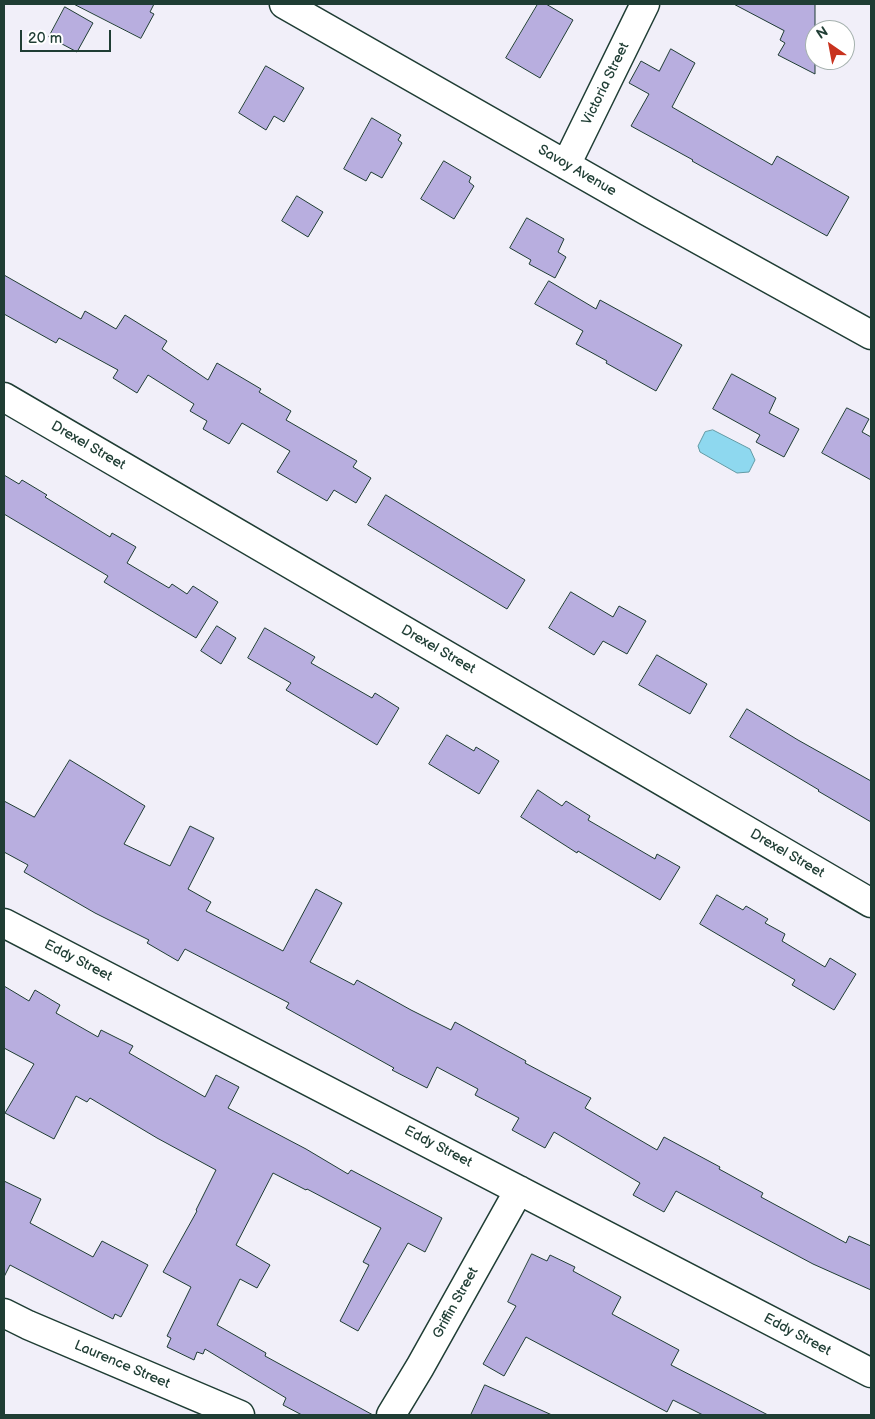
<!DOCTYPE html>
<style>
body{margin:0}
#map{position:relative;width:875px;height:1419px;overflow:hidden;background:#f1eff9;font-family:"Balsamiq Sans",sans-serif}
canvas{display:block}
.frame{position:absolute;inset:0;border:5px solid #1f3d34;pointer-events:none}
.north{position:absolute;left:805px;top:20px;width:50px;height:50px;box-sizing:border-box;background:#fff;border:1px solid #a5b1ae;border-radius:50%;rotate:327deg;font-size:14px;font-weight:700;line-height:20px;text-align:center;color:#1f3d34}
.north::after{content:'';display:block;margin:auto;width:18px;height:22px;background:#c8321e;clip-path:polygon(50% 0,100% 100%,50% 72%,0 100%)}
.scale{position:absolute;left:20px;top:30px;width:91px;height:22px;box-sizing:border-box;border:2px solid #1f3d34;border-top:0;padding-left:6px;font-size:15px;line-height:18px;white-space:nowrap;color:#1f3d34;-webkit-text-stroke:4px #fff;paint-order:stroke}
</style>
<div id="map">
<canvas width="875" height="1419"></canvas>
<div class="frame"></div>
<div class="north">N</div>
<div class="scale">20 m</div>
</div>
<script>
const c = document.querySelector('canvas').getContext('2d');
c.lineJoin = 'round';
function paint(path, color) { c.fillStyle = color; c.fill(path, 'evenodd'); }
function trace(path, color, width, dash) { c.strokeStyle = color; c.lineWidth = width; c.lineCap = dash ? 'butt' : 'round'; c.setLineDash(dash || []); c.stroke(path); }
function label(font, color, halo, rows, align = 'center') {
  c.font = font + ' "Balsamiq Sans",sans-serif'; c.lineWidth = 4; c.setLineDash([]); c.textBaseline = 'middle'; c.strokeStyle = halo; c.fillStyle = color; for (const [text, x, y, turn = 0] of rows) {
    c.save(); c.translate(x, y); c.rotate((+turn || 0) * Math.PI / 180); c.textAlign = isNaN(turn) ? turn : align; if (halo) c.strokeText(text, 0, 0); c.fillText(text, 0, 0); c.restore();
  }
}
const water = new Path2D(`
 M 713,430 L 750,449 L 755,460 L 749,472 L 737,473 L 700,452 L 698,446 L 705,432 Z`);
paint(water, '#8ed8ef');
trace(water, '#629aa4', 1);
const building = new Path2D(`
 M 74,4 L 154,4 L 150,12 L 154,14 L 141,38 Z
 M 538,4 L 546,4 L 573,20 L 540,78 L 506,58 Z
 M 734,4 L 815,4 L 815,74 L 778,55 L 785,43 L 780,40 L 784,31 Z
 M 65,7 L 93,23 L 77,52 L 49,37 Z
 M 671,49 L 695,63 L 672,107 L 772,165 L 777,156 L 849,197 L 827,236 L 692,161 L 693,160 L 631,126 L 649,94 L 629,83 L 641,61 L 659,71 Z
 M 266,66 L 304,88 L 284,122 L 274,116 L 266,130 L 239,113 Z
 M 372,118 L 401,135 L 398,140 L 402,143 L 382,178 L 371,172 L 366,181 L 344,169 Z
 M 444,161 L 471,177 L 469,182 L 474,186 L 454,219 L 421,199 Z
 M 297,196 L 323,212 L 308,237 L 282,221 Z
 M 527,218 L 564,239 L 558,252 L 566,257 L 555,278 L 529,264 L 531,260 L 510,248 Z
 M 4,275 L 81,319 L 85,311 L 116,329 L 125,315 L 167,341 L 162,349 L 208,380 L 217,363 L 261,389 L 259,392 L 291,411 L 286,420 L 357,461 L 353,467 L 371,478 L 356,503 L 334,490 L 327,501 L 277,472 L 290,451 L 242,423 L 229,444 L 203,429 L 207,421 L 190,411 L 194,404 L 148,375 L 137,393 L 113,378 L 118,370 L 59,338 L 56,343 L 4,314 Z
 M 549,281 L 596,309 L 600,300 L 682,345 L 656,391 L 606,363 L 607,361 L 576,344 L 583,331 L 535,304 Z
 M 732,374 L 776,398 L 769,413 L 799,429 L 784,457 L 756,442 L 760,435 L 713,409 Z
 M 847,408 L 869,419 L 862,432 L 871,437 L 871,480 L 822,453 Z
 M 4,475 L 19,484 L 22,480 L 47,495 L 45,497 L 110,537 L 112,533 L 136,547 L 127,563 L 169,588 L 172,584 L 187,594 L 193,586 L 218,602 L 196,638 L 104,582 L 108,576 L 4,514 Z
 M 386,495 L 525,580 L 507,609 L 368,525 Z
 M 571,592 L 613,617 L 619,606 L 646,621 L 627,654 L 603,641 L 594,655 L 549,628 Z
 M 217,626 L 236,638 L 221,664 L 201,651 Z
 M 265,628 L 315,657 L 311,663 L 372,698 L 375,693 L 399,708 L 377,745 L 286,690 L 291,683 L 248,658 Z
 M 657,655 L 707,684 L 690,714 L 639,685 Z
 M 747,709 L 798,740 L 871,781 L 871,822 L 818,791 L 819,790 L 730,737 Z
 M 447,735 L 474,751 L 476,747 L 499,761 L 479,794 L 429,764 Z
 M 70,760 L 145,806 L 124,844 L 170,866 L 190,826 L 214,838 L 188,889 L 211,902 L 206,911 L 283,951 L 316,889 L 342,903 L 310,962 L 354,985 L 357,980 L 411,1010 L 451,1030 L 455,1022 L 526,1061 L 525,1063 L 591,1098 L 585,1108 L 657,1150 L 664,1137 L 720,1167 L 719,1169 L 763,1193 L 761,1197 L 846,1243 L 849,1236 L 871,1246 L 871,1290 L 813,1264 L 676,1191 L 664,1212 L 633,1195 L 640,1183 L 554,1132 L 545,1148 L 512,1130 L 519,1118 L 475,1095 L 478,1089 L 437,1067 L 427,1088 L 392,1070 L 394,1068 L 286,1008 L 289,1003 L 185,949 L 178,961 L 147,943 L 149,940 L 95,913 L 24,872 L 28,865 L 4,852 L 4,801 L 34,817 Z
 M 538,790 L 562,806 L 566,801 L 590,816 L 588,820 L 655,859 L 657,854 L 680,867 L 660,900 L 578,851 L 577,853 L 521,817 Z
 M 717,895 L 743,910 L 746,906 L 768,919 L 765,923 L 785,934 L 782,941 L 825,967 L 830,958 L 856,974 L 834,1010 L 792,985 L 795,980 L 700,924 Z
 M 4,986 L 29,1001 L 35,990 L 60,1005 L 56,1013 L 98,1037 L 101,1030 L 133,1046 L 129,1053 L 205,1097 L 216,1075 L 239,1087 L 228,1108 L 306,1149 L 348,1174 L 351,1170 L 442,1218 L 425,1252 L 408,1243 L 358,1331 L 340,1321 L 369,1265 L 363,1262 L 381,1228 L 307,1189 L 306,1190 L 273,1173 L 236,1245 L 270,1265 L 257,1288 L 240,1279 L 217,1325 L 266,1353 L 265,1356 L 373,1415 L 302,1415 L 283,1405 L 286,1398 L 205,1349 L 203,1354 L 197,1352 L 194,1360 L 167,1347 L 171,1338 L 167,1336 L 191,1287 L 163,1272 L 197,1211 L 196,1210 L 216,1170 L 157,1138 L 90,1098 L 87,1102 L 76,1096 L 54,1139 L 5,1113 L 34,1064 L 4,1048 Z
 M 4,1181 L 41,1199 L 30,1223 L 93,1257 L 102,1241 L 148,1265 L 121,1317 L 115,1314 L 113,1319 L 10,1265 L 4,1277 Z
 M 532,1254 L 547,1261 L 550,1255 L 575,1267 L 573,1271 L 621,1297 L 612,1314 L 679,1350 L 671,1365 L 768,1415 L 703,1415 L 673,1400 L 667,1412 L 526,1337 L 504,1376 L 483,1364 L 516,1306 L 508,1302 Z
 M 485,1385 L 552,1415 L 471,1415 Z`);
paint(building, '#b8aedf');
trace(building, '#1f3d34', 1);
const minor = new Path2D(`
 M 284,4 L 647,211 L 871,335
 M 566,165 L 645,4
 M 4,397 L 871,903
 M 4,923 L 871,1373
 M 4,1313 L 28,1325 L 240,1415
 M 391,1415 L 420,1367 L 519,1190`);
trace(minor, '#1f3d34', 31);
trace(minor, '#fff', 28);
label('14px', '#1f3d34', '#fff', [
 ["Victoria Street",606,84,-64],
 ["Savoy Avenue",577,171,30],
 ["Drexel Street",88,446,30],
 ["Drexel Street",438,650,30],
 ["Drexel Street",787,854,30],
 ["Eddy Street",78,961,27],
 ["Eddy Street",438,1147,27],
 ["Griffin Street",456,1303,-61],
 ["Eddy Street",797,1335,28],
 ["Laurence Street",122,1365,23]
]);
</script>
